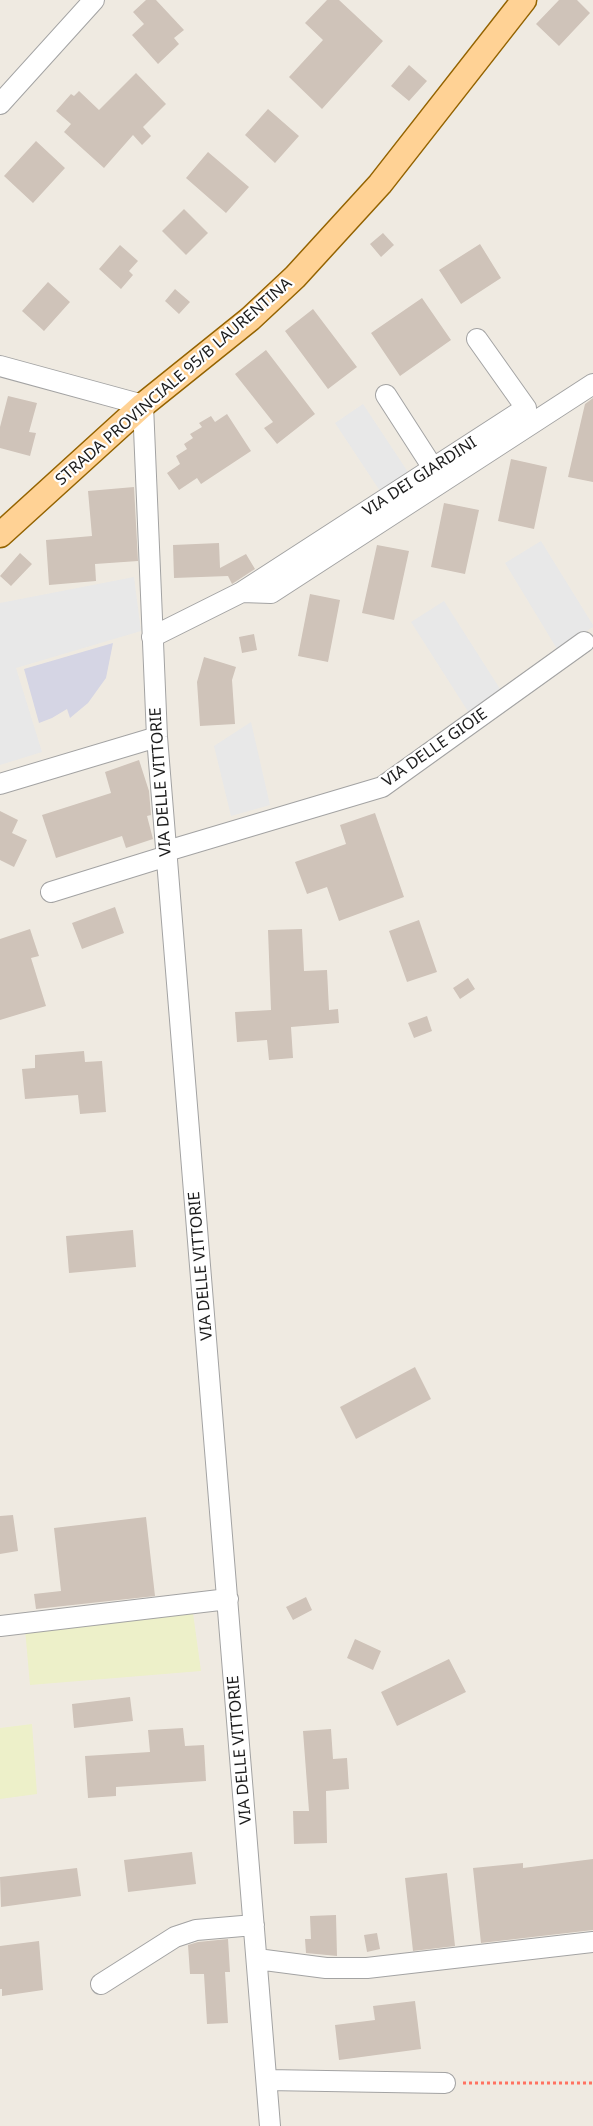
<!DOCTYPE html>
<style>
body{margin:0}
canvas{display:block;background:#efeae1}
</style>
<canvas width="593" height="2126"></canvas>
<script>
const c = document.querySelector('canvas').getContext('2d');
c.lineJoin = 'round';
function paint(path, color) { c.fillStyle = color; c.fill(path, 'evenodd'); }
function trace(path, color, width, dash) { c.strokeStyle = color; c.lineWidth = width; c.lineCap = dash ? 'butt' : 'round'; c.setLineDash(dash || []); c.stroke(path); }
function label(font, color, halo, rows, align = 'center') {
  c.font = font + ' "Noto Sans",sans-serif'; c.lineWidth = 4.5; c.setLineDash([]); c.textBaseline = 'middle'; c.strokeStyle = halo; c.fillStyle = color; for (const [text, x, y, turn = 0] of rows) {
    c.save(); c.translate(x, y); c.rotate((+turn || 0) * Math.PI / 180); c.textAlign = isNaN(turn) ? turn : align; if (halo) c.strokeText(text, 0, 0); c.fillText(text, 0, 0); c.restore();
  }
}
paint(new Path2D(`
 M 193,1613 L 201,1671 L 30,1685 L 25,1629 Z
 M 32,1724 L 37,1794 L 0,1799 L 0,1728 Z`), '#edf0c9');
paint(new Path2D(`
 M 363,404 L 408,472 L 380,491 L 335,423 Z
 M 541,541 L 593,625 L 593,627 L 557,649 L 505,563 Z
 M 134,577 L 141,631 L 16,668 L 42,752 L 0,765 L 0,603 Z
 M 444,601 L 502,692 L 469,713 L 411,622 Z
 M 251,722 L 270,805 L 231,816 L 214,746 Z`), '#e8e8e8');
paint(new Path2D(`
 M 113,643 L 106,678 L 88,703 L 70,718 L 67,709 L 52,718 L 39,723 L 24,669 Z`), '#d5d5e4');
paint(new Path2D(`
 M 146,0 L 156,0 L 184,30 L 174,38 L 179,44 L 158,64 L 132,35 L 144,24 L 133,12 Z
 M 327,0 L 339,0 L 383,41 L 322,109 L 289,77 L 323,40 L 305,23 Z
 M 559,0 L 577,0 L 590,13 L 559,46 L 536,24 Z
 M 409,65 L 427,81 L 409,101 L 391,86 Z
 M 136,73 L 166,104 L 143,127 L 151,136 L 142,145 L 133,135 L 104,168 L 64,132 L 71,124 L 56,111 L 71,94 L 74,96 L 79,91 L 99,110 Z
 M 268,109 L 299,136 L 275,163 L 245,135 Z
 M 36,141 L 65,168 L 33,203 L 4,176 Z
 M 208,152 L 249,187 L 226,213 L 186,178 Z
 M 184,209 L 208,233 L 186,255 L 162,231 Z
 M 383,233 L 394,245 L 381,257 L 370,244 Z
 M 480,244 L 501,278 L 461,304 L 439,270 Z
 M 120,245 L 138,261 L 129,271 L 133,275 L 121,289 L 99,269 Z
 M 48,282 L 70,302 L 44,331 L 22,311 Z
 M 175,289 L 190,302 L 179,314 L 165,301 Z
 M 422,298 L 451,340 L 400,376 L 371,333 Z
 M 313,309 L 357,367 L 328,389 L 285,331 Z
 M 266,350 L 315,414 L 277,444 L 264,428 L 273,422 L 235,374 Z
 M 8,396 L 37,403 L 29,432 L 36,433 L 30,456 L 0,448 L 0,427 Z
 M 593,398 L 593,482 L 568,477 L 585,404 Z
 M 227,414 L 251,451 L 201,484 L 197,478 L 179,490 L 167,473 L 180,464 L 176,456 L 187,449 L 184,444 L 193,438 L 190,434 L 202,427 L 199,423 L 211,416 L 215,422 Z
 M 511,459 L 547,467 L 534,529 L 498,521 Z
 M 134,487 L 138,561 L 95,564 L 96,581 L 49,585 L 46,540 L 92,536 L 88,491 Z
 M 444,503 L 479,510 L 465,574 L 431,567 Z
 M 219,543 L 220,568 L 246,554 L 255,569 L 232,584 L 228,576 L 174,578 L 173,545 Z
 M 377,545 L 409,551 L 394,620 L 362,613 Z
 M 20,553 L 32,564 L 11,586 L 0,576 Z
 M 310,594 L 340,600 L 328,662 L 298,656 Z
 M 254,634 L 257,650 L 242,653 L 239,637 Z
 M 204,657 L 236,667 L 232,680 L 235,724 L 200,726 L 197,682 Z
 M 139,760 L 149,791 L 151,815 L 147,816 L 153,839 L 126,848 L 122,836 L 56,858 L 42,815 L 111,793 L 105,772 Z
 M 0,811 L 18,820 L 12,833 L 27,840 L 14,867 L 0,860 Z
 M 375,813 L 404,897 L 339,921 L 327,887 L 307,894 L 295,862 L 346,844 L 340,825 Z
 M 115,907 L 124,933 L 82,949 L 72,923 Z
 M 419,920 L 437,972 L 407,982 L 389,931 Z
 M 30,929 L 39,956 L 31,958 L 46,1006 L 0,1020 L 0,939 Z
 M 302,929 L 304,971 L 327,970 L 329,1010 L 338,1009 L 339,1023 L 291,1027 L 293,1058 L 269,1060 L 267,1040 L 237,1042 L 235,1012 L 271,1010 L 268,930 Z
 M 468,978 L 475,989 L 460,999 L 453,988 Z
 M 427,1016 L 432,1031 L 414,1038 L 408,1023 Z
 M 84,1051 L 85,1062 L 102,1061 L 106,1112 L 80,1114 L 78,1095 L 25,1099 L 22,1069 L 35,1068 L 35,1055 Z
 M 133,1230 L 136,1267 L 69,1273 L 66,1236 Z
 M 415,1367 L 431,1399 L 356,1439 L 340,1407 Z
 M 13,1515 L 18,1551 L 0,1554 L 0,1516 Z
 M 146,1517 L 155,1596 L 36,1609 L 34,1594 L 61,1591 L 54,1528 Z
 M 306,1597 L 312,1610 L 293,1620 L 286,1607 Z
 M 355,1639 L 381,1651 L 373,1670 L 347,1658 Z
 M 449,1659 L 466,1692 L 397,1726 L 381,1692 Z
 M 130,1697 L 133,1721 L 74,1728 L 72,1704 Z
 M 183,1728 L 185,1746 L 204,1745 L 206,1781 L 116,1787 L 116,1796 L 88,1798 L 85,1756 L 150,1752 L 148,1730 Z
 M 331,1729 L 333,1759 L 347,1758 L 349,1789 L 326,1791 L 327,1843 L 294,1844 L 293,1811 L 309,1811 L 303,1731 Z
 M 192,1852 L 196,1884 L 128,1892 L 124,1860 Z
 M 593,1859 L 593,1930 L 481,1943 L 473,1868 L 523,1863 L 523,1868 Z
 M 77,1868 L 81,1896 L 1,1907 L 0,1877 Z
 M 447,1873 L 455,1946 L 413,1951 L 405,1878 Z
 M 336,1915 L 337,1956 L 306,1953 L 305,1939 L 311,1939 L 310,1916 Z
 M 377,1933 L 380,1949 L 367,1952 L 364,1935 Z
 M 228,1939 L 230,1972 L 225,1972 L 228,2023 L 207,2024 L 204,1974 L 190,1974 L 188,1945 L 198,1942 Z
 M 39,1941 L 43,1990 L 2,1996 L 2,1989 L 0,1989 L 0,1946 Z
 M 415,2001 L 421,2049 L 339,2060 L 335,2025 L 375,2020 L 373,2006 Z`), '#cfc3b9');
const minor = new Path2D(`
 M 0,104 L 94,0
 M 0,366 L 143,405 L 157,737 L 270,2126
 M 386,395 L 433,468
 M 242,592 L 271,593 L 593,384
 M 152,637 L 242,592 L 526,408 L 477,339
 M 0,784 L 157,737
 M 167,851 L 382,787 L 584,642
 M 51,892 L 167,856
 M 0,1626 L 228,1599
 M 257,1959 L 326,1968 L 367,1968 L 593,1942
 M 101,1984 L 175,1937 L 196,1930 L 254,1925
 M 267,2080 L 445,2083`);
const major = new Path2D(`
 M 0,535 L 143,405 L 250,319 L 295,277 L 380,184 L 524,0`);
trace(minor, '#a3a3a3', 22);
trace(major, '#946300', 27);
trace(new Path2D(`
 M 463,2083 L 593,2083`), '#ff7261', 3, [3, 3]);
trace(minor, '#fff', 20);
trace(major, '#ffd295', 24);
label('16px', '#1c1c1c', '#fff', [
 ["STRADA PROVINCIALE 95/B LAURENTINA",174,382,-41],
 ["VIA DEI GIARDINI",420,477,-33],
 ["VIA DELLE GIOIE",435,748,-35],
 ["VIA DELLE VITTORIE",161,782,-94],
 ["VIA DELLE VITTORIE",201,1266,-95],
 ["VIA DELLE VITTORIE",240,1750,-95]
]);
</script>
